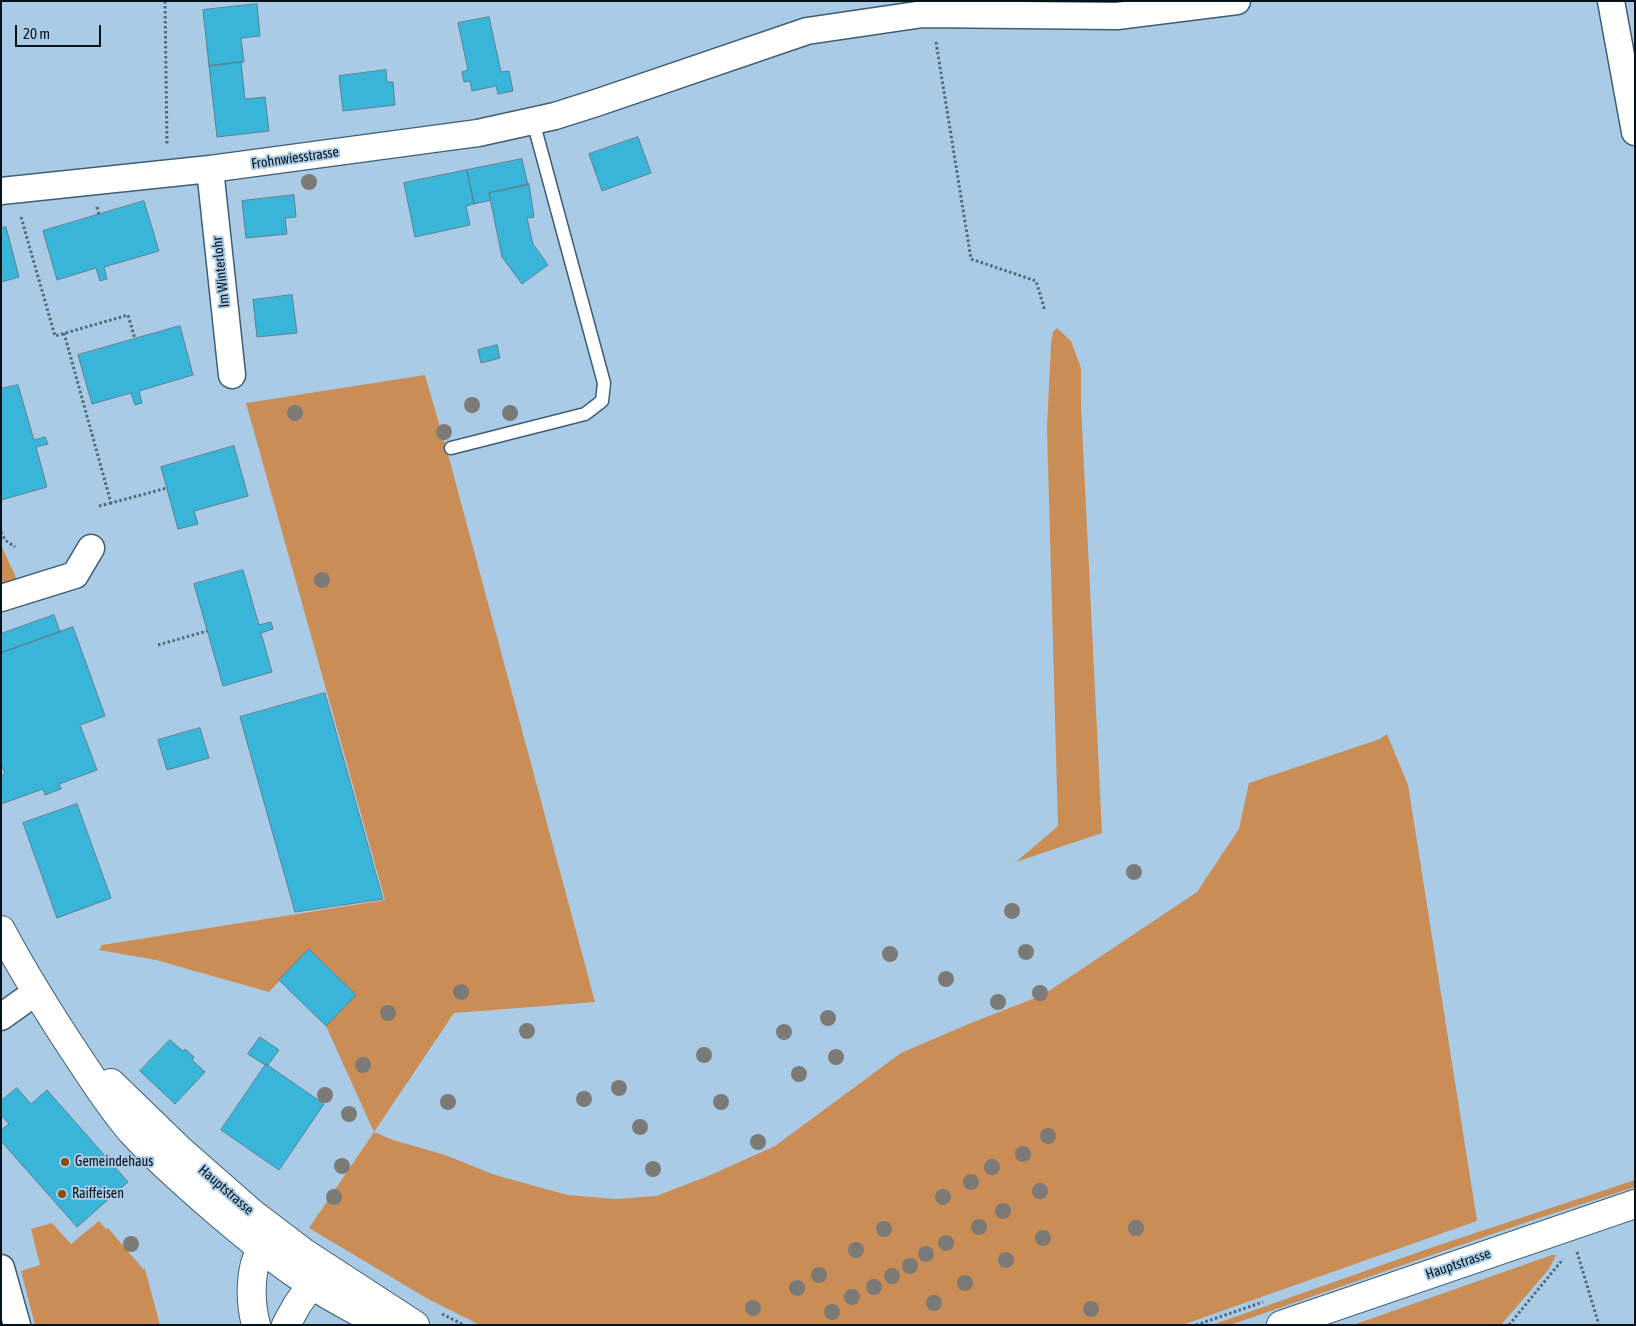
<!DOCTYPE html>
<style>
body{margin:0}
#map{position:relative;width:1636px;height:1326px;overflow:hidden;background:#aacbe5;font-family:"Asap Condensed",sans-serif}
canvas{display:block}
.frame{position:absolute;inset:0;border:2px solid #06121a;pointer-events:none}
.scale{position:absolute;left:15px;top:25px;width:86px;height:22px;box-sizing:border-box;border:2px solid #06121a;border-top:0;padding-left:6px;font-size:15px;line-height:18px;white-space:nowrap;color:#06121a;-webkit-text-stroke:4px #aacbe5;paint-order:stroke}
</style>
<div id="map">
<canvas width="1636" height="1326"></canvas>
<div class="frame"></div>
<div class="scale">20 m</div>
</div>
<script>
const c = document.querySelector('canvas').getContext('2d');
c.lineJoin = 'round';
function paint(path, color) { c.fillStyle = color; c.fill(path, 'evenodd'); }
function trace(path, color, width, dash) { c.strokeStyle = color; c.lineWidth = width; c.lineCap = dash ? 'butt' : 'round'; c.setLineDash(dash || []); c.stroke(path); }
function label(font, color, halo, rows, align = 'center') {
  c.font = font + ' "Asap Condensed",sans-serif'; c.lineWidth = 4; c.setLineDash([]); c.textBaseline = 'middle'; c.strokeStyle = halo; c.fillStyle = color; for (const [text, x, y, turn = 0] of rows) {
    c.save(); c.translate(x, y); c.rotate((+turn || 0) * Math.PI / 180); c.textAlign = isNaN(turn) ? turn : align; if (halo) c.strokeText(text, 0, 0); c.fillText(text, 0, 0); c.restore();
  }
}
paint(new Path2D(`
 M 1057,328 L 1071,341 L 1081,368 L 1081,406 L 1102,833 L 1016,862 L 1058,826 L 1047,428 L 1051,344 L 1053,332 Z
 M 425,375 L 449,458 L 595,1002 L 454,1013 L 374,1132 L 393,1140 L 445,1155 L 495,1175 L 568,1195 L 615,1199 L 656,1196 L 706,1177 L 775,1146 L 901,1053 L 971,1023 L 1043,995 L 1197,892 L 1239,829 L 1249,783 L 1380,739 L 1387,734 L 1408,785 L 1477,1221 L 1182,1325 L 480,1325 L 428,1299 L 309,1228 L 374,1132 L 326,1026 L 355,994 L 309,949 L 269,992 L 156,960 L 99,950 L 102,945 L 385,900 L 246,403 Z
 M 1,545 L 18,582 L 1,587 Z
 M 1635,1180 L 1635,1187 L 1539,1218 L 1230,1325 L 1212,1325 L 1436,1246 Z
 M 99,1221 L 106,1229 L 108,1228 L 143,1269 L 145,1269 L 160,1325 L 35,1325 L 21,1271 L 40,1265 L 31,1229 L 52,1223 L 71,1244 Z
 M 1552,1255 L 1556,1255 L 1549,1269 L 1501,1325 L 1353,1325 Z`), '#ca8d56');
const building = new Path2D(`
 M 257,4 L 260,36 L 241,38 L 244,62 L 209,66 L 203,10 Z
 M 489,17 L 501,72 L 509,71 L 513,91 L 498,94 L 496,86 L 472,91 L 470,81 L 464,82 L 462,72 L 468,70 L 458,23 Z
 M 241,62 L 245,99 L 265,97 L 269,131 L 217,137 L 209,66 Z
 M 386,70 L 387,82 L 393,82 L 395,105 L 343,111 L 339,76 Z
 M 638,137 L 651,173 L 602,191 L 589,154 Z
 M 522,159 L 528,185 L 489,193 L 491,200 L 474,204 L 467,170 Z
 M 467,170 L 474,204 L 466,206 L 470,225 L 415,237 L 404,183 Z
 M 529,184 L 534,217 L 527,218 L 533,244 L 548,265 L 522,284 L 502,257 L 489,193 Z
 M 294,195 L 296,217 L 285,218 L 287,234 L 246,238 L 242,201 Z
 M 144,201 L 159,251 L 104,267 L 107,279 L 100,281 L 96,268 L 57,280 L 43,231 Z
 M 6,227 L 19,277 L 1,282 L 1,228 Z
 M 292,295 L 297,333 L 257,337 L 253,300 Z
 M 180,326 L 193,375 L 139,391 L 142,403 L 135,405 L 131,393 L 92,404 L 78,355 Z
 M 497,345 L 500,358 L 481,363 L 478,350 Z
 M 18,385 L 34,440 L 45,437 L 48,444 L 36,447 L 47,487 L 1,500 L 1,389 Z
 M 234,446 L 248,496 L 194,511 L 198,524 L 178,529 L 161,467 Z
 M 243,570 L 259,625 L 271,622 L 273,629 L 261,633 L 272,672 L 223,686 L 194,584 Z
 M 54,615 L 60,632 L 1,653 L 1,634 Z
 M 73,627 L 105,716 L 80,725 L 97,770 L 59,784 L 61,789 L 45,795 L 43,789 L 1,804 L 1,776 L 5,774 L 1,764 L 1,653 Z
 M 325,693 L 383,899 L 295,912 L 240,717 Z
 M 200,728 L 209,758 L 167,770 L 158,740 Z
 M 77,804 L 111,898 L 57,918 L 23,823 Z
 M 309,949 L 356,995 L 326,1026 L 279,980 Z
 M 260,1037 L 279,1050 L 268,1065 L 266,1064 L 265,1065 L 248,1054 Z
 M 170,1040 L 183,1051 L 185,1049 L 194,1057 L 192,1060 L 205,1072 L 175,1104 L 140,1071 Z
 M 266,1064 L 324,1104 L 279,1170 L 221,1130 Z
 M 17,1088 L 31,1104 L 47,1090 L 128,1182 L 77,1227 L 1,1141 L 1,1130 L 9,1124 L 1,1115 L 1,1101 Z`);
paint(building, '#39b5d9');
trace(building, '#598291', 1);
const lane = new Path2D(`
 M 451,448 L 585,414 L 602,401 L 604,383 L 533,121`);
const street = new Path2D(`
 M 1611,1 L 1635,132
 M 210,169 L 232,375
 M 1,191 L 210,169 L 478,133 L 555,116 L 596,103 L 807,31 L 923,14 L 1117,16 L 1237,1
 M 1,598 L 75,575 L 91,548
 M 1,1017 L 36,992
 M 1,1268 L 17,1325`);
const secondary = new Path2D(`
 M 1,930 C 25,975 52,1018 80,1060 C 96,1084 112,1109 131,1131 C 156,1158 186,1185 214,1209 C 270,1257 319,1296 387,1325
 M 111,1083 L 179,1149 L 253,1214 L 303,1252 L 415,1325
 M 256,1325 C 250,1302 249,1270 261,1249
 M 286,1325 L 297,1305 L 311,1285
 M 1281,1325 L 1635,1204`);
trace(lane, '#3f5d73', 15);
trace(street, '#3f5d73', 29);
trace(secondary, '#3f5d73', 30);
trace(new Path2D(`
 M 165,1 L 167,146
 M 936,42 L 971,259 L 1036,281 L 1045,311
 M 97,207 L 99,215
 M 21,217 L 55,336 L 128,315 L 135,339
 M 64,333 L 111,503 L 167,488
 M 99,506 L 111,503
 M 1,532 L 5,540 L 15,547
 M 158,645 L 207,631
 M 1577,1252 L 1599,1325
 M 442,1314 L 464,1325
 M 1196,1325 L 1263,1302
 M 1509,1325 L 1563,1259`), '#53697a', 3, [2.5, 2.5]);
trace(lane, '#fff', 12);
trace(street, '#fff', 26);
trace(secondary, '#fff', 28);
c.fillStyle = '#7c7a77';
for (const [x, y] of [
 [309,182],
 [472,405],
 [295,413],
 [510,413],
 [444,432],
 [322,580],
 [1134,872],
 [1012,911],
 [1026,952],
 [890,954],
 [946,979],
 [461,992],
 [1040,993],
 [998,1002],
 [388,1013],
 [828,1018],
 [527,1031],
 [784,1032],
 [704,1055],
 [836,1057],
 [363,1065],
 [799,1074],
 [619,1088],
 [325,1095],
 [584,1099],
 [448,1102],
 [721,1102],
 [349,1114],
 [640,1127],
 [1048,1136],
 [758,1142],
 [1023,1154],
 [342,1166],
 [992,1167],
 [653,1169],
 [971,1182],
 [1040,1191],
 [334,1197],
 [943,1197],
 [1003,1211],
 [979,1227],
 [1136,1228],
 [884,1229],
 [1043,1238],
 [946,1243],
 [131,1244],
 [856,1250],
 [926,1254],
 [1006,1260],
 [910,1266],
 [819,1275],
 [892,1276],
 [965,1283],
 [874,1287],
 [797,1288],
 [852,1297],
 [934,1303],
 [753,1308],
 [1091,1309],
 [832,1312]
]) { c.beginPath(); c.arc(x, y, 8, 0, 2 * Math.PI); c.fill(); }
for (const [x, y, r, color] of [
 [65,1162,5,"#884d06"],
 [62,1194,5,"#884d06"]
]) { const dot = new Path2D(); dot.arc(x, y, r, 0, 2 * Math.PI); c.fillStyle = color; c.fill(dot); trace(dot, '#aacbe5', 2); }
label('14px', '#06121a', '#aacbe5', [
 ["Frohnwiesstrasse",295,158,-8],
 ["Im Winterlohr",221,272,-96],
 ["Hauptstrasse",226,1190,41],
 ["Hauptstrasse",1458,1264,-19]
]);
label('14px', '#06121a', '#aacbe5', [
 ["Gemeindehaus",75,1162],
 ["Raiffeisen",72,1194]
], 'left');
</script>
